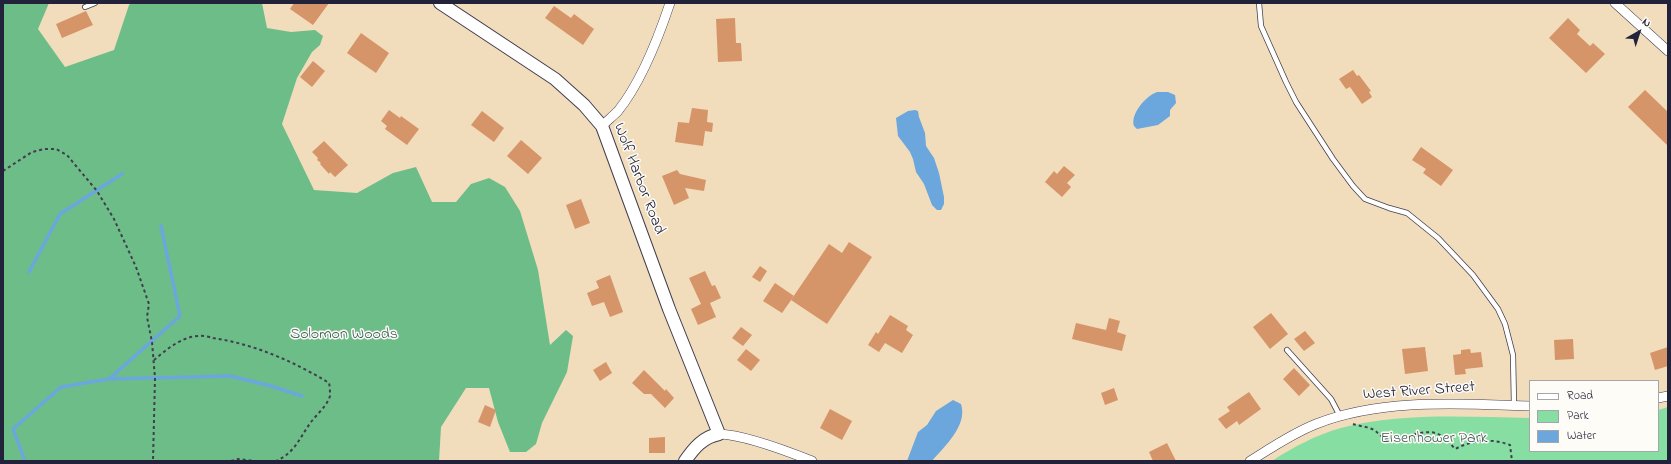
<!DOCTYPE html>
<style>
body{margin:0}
#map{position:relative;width:1671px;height:464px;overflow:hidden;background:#f1dcbc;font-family:"Indie Flower",sans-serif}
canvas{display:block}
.frame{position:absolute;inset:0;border:4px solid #22223b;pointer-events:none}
.legend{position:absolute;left:1529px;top:380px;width:130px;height:72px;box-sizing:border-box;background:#fdfcf7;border:1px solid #a5a5ac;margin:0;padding:5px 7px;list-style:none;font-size:12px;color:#22223b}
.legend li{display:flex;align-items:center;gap:8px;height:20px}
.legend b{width:20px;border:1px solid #a5a5ac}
.north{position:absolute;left:1619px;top:12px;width:40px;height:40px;-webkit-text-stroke:3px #fdfcf7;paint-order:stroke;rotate:39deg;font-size:11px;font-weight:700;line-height:16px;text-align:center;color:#22223b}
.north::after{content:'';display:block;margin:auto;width:14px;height:18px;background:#22223b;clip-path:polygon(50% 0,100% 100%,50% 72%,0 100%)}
</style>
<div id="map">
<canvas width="1671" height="464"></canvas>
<div class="frame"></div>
<ul class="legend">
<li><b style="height:5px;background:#fff"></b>Road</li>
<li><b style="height:11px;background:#87dea2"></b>Park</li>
<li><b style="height:11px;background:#6ba7dc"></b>Water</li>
</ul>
<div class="north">N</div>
</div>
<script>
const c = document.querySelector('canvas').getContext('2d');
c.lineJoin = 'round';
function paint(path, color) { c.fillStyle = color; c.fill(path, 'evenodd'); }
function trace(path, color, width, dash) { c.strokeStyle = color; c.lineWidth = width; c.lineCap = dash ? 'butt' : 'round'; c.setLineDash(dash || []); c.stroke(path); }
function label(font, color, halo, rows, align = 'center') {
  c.font = font + ' "Indie Flower",sans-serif'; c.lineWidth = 3; c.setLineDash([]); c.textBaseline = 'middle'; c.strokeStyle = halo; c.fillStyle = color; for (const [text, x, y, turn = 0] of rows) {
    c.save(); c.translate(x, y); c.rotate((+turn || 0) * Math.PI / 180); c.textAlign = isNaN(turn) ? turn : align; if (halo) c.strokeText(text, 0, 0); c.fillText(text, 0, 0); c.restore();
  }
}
paint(new Path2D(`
 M 1668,407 L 1668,461 L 1272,461 C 1293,447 1316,435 1341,428 C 1402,412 1467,417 1530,418 L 1530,451 L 1658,451 L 1658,410 Z`), '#87dea2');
paint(new Path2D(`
 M 3,3 L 49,3 L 38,29 L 65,67 L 114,50 L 129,5 L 131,3 L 262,3 L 267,28 L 291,32 L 315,30 L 323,36 L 320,45 L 312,52 L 297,78 L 282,124 L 314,190 L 357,193 L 393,173 L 416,167 L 432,202 L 456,202 L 471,184 L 489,178 L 505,187 L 520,211 L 538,270 L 550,345 L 566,330 L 573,336 L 567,372 L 542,423 L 536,444 L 526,452 L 510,452 L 498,422 L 489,388 L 466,388 L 441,427 L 439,461 L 3,461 Z`), '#6dbd88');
paint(new Path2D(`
 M 1157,92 L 1168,92 L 1175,95 L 1176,103 L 1170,110 L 1170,116 L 1158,125 L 1137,129 L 1134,126 C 1130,114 1146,96 1157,92 Z
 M 915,110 L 918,111 L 919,117 L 925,133 L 926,146 L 934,158 L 939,173 L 944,197 L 944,204 L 941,210 L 937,210 L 932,205 L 924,184 L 916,172 L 913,159 L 910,152 L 898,136 L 896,118 L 908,111 Z
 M 953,400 L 961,404 C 968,425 945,446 932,461 L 907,461 L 918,432 L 927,425 L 936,411 Z`), '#6ba7dc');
trace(new Path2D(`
 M 29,272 L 60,214 L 122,174
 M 109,379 L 180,316 L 161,226
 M 25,461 L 13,429 L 61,387 L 109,379 L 230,376 L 271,386 L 302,396`), '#6ba7dc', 3.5);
paint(new Path2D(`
 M 294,3 L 329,3 L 313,25 L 290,9 Z
 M 554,6 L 571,18 L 574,14 L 594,29 L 583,45 L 545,18 Z
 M 86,11 L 93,25 L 62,38 L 56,24 Z
 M 735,18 L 736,43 L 741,43 L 742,61 L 718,62 L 716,19 Z
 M 1568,18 L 1580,30 L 1577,34 L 1590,46 L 1593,43 L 1605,54 L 1586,73 L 1549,38 Z
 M 361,33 L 389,53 L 376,73 L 347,53 Z
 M 313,61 L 325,71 L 312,87 L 300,77 Z
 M 1353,70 L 1357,76 L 1359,75 L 1371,91 L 1369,92 L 1372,97 L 1362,104 L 1350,87 L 1346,89 L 1339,79 Z
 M 1645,90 L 1668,112 L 1668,146 L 1628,107 Z
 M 692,108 L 708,110 L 707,122 L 713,123 L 712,132 L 705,131 L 703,146 L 675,142 L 678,122 L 689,123 Z
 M 389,110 L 400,118 L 401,116 L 419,129 L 407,145 L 385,129 L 387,126 L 381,121 Z
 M 482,111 L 504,128 L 494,142 L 471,125 Z
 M 521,140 L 542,158 L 528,174 L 507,156 Z
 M 324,141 L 348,165 L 335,177 L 330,172 L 329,174 L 320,164 L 321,163 L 317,160 L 318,158 L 312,152 Z
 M 1421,147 L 1453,170 L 1441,186 L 1423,173 L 1426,169 L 1412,160 Z
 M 1064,166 L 1075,175 L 1067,183 L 1071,187 L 1062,197 L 1045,182 L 1054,171 L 1057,174 Z
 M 677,170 L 680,174 L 706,180 L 704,191 L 685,188 L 689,198 L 674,205 L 662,176 Z
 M 581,199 L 590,223 L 575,229 L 566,205 Z
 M 849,242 L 872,257 L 827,324 L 791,300 L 829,244 L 842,253 Z
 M 760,266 L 767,271 L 760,282 L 752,277 Z
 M 705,271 L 712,286 L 715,285 L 721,298 L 710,303 L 716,317 L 698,325 L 691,309 L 701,304 L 689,278 Z
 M 610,275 L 623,312 L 610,317 L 604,302 L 592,306 L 587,293 L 599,288 L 596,281 Z
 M 775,283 L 794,296 L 782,313 L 763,301 Z
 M 1271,313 L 1288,334 L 1270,349 L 1253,327 Z
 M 890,315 L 908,326 L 906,330 L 913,335 L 902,353 L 885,343 L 879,352 L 868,345 L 876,332 L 878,334 Z
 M 1109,318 L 1120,321 L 1117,332 L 1126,335 L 1122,351 L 1072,339 L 1076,323 L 1106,330 Z
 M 741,327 L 752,335 L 743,346 L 732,338 Z
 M 1305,331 L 1315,343 L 1304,351 L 1294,339 Z
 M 1573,339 L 1574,359 L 1555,360 L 1554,340 Z
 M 1425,347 L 1428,371 L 1405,374 L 1402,349 Z
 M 1668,347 L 1668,366 L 1655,370 L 1650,353 Z
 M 746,349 L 760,360 L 751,371 L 737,360 Z
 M 1470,349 L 1471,353 L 1481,352 L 1483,367 L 1465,369 L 1466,374 L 1455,375 L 1453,355 L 1461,354 L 1461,350 Z
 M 606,362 L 612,373 L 600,381 L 593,370 Z
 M 1294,368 L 1310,385 L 1299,396 L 1283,379 Z
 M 644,370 L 665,391 L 666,389 L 674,398 L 665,408 L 651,394 L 644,394 L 632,383 Z
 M 1114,388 L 1118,400 L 1105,405 L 1101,393 Z
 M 1249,392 L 1261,409 L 1239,425 L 1237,421 L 1226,429 L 1218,419 L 1230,411 L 1227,407 Z
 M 485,405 L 496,410 L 490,427 L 478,422 Z
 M 830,409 L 852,421 L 842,440 L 820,428 Z
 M 665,437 L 665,453 L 649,453 L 649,438 Z
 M 1167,443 L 1176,461 L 1153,461 L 1149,452 Z`), '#d69469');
const service = new Path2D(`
 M 1259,3 L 1261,26 L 1286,82 L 1296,102 L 1333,159 L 1353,186 L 1365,199 L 1389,208 L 1407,213 L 1438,238 L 1473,275 L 1498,309 L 1505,324 L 1513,355 L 1514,405
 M 85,7 L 95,3
 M 1287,350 L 1331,399 L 1340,416`);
const minor = new Path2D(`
 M 1615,3 L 1668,51
 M 602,126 C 607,121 613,116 618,111 C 642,81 658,39 670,3
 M 1658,398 L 1668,396
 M 719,434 C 746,435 787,451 812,461
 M 1250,461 C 1271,448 1293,433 1316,424 C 1383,398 1460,404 1530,406`);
const tertiary = new Path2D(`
 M 440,3 L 555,79 L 584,105 L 602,126 L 669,309 L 719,434 C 703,437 694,448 685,461`);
trace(service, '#413e4e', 6);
trace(minor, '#413e4e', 10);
trace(tertiary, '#413e4e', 14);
trace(new Path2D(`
 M 3,171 L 32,152 L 44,149 L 56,149 L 67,155 L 76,166 L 97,191 L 114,219 L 136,267 L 149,304 L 147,317 L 152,342 L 155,378 L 153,461
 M 154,360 C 166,350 181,337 198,336 C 203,335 209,337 213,338 C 254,344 295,362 329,383 C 330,387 330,392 330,396 C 327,406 317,414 311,422 C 300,437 295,453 276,461
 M 1353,424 C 1359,426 1369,427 1374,430 C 1380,434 1382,439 1390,440 C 1395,440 1401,438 1405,437 C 1430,430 1438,428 1455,449 C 1472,440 1492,438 1510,445 L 1512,461
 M 231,461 L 238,459 L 254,461`), '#413e4e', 2, [3, 3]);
trace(service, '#fff', 4.5);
trace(minor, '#fff', 9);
trace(tertiary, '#fff', 12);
label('16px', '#22223b', '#fdfcf7', [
 ["Wolf Harbor Road",638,179,69],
 ["West River Street",1419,392,-4]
]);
label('16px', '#405a5a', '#fdfcf7', [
 ["Solomon Woods",344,335],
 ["Eisenhower Park",1434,439]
]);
</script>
